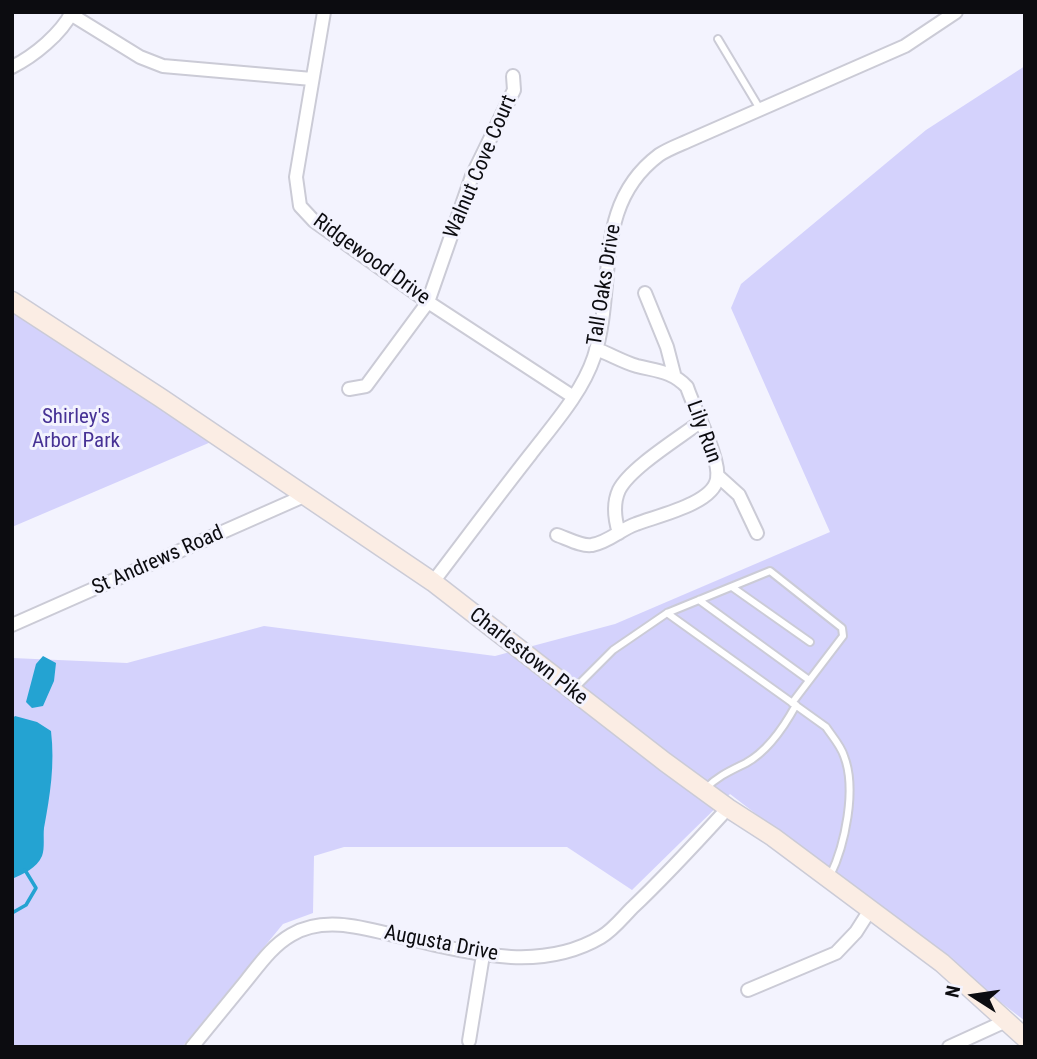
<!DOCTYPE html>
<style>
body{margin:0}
#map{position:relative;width:1037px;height:1059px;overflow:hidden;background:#f3f3fe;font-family:"Roboto Condensed",sans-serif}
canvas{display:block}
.frame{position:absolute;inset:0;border:14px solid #0c0c10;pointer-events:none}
.north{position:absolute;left:939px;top:961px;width:70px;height:70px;-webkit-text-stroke:5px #f3f3fe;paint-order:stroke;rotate:282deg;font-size:19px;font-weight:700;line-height:28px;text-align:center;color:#0c0c10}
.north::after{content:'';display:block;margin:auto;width:24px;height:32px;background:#0c0c10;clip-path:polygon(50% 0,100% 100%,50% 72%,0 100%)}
</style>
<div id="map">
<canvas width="1037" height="1059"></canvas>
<div class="frame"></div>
<div class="north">N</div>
</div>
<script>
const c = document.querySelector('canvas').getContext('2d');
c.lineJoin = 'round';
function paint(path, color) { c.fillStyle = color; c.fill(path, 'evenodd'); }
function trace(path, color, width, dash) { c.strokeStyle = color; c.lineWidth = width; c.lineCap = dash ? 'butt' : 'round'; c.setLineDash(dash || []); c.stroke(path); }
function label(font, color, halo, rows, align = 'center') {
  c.font = font + ' "Roboto Condensed",sans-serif'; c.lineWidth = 6; c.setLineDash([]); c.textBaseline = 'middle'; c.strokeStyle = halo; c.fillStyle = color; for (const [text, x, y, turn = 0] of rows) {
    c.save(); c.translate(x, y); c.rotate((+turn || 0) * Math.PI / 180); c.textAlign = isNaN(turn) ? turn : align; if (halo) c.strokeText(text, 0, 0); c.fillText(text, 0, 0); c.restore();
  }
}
paint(new Path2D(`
 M 1025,66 L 1025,1021 L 730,794 L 632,890 L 567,847 L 344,847 L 314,856 L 313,913 L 283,924 L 182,1047 L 12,1047 L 12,658 L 127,663 L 264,626 L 495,656 L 615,624 L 830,532 L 731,308 L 741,284 L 926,130 Z
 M 12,312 L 211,442 L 12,527 Z`), '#d4d2fc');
paint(new Path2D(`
 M 43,656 L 56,663 L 54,681 L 43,706 L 32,708 L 26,702 L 36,664 Z
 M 15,716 L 37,722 L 51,731 C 55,765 50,795 44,828 C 43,836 45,848 42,856 C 37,868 23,874 12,879 L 12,719 Z`), '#24a3d2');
trace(new Path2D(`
 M 12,913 L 26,905 L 36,888 L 25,870`), '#24a3d2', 3.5);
const lane = new Path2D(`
 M 718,39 L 760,109
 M 732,587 L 810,642
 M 699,600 L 809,680
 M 667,613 L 826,727 C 832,736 841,746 844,756 C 857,789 845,845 830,876
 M 575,688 L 613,650 L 667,613 L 770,571 L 842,628 L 843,636 L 792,703
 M 705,789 C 718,776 730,771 746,763 C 768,751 784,727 796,705`);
const street = new Path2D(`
 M 324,12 L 296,177 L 300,206 L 314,221 L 428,302 L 572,396
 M 72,15 L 140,57 L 163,66 L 312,79
 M 12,67 C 34,56 61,34 72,12
 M 645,293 L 667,347 L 674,374
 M 349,389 L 366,386 L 428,302 L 472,176 L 514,90 L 513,76
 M 718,476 L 739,495 L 757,533
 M 619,533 C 615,520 613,503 619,490 C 630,468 679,438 700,422
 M 557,535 C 566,538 583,547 592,545 C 609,542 621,529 636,524 C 656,516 713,504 717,479 C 721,459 694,409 687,387 C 672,371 657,371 637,366 C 623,362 610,354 596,349
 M 433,582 C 465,540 497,497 530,455 C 553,425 582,393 594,357 C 617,286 591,206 659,155 C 668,149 679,145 688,141 L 905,46 L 956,12
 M 12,625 L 304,496
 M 748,990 L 836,953 L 856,932 L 870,910
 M 469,1041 L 483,955
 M 192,1047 C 210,1025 228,1003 246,981 C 259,965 272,946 291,935 C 321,917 357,926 389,934 C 458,949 535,976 601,937 C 613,930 623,917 632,908 C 666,876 697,842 728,808
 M 949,1047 L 1006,1021`);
const secondary = new Path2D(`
 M 12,301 L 161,398 L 433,582 L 665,762 L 728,808 L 773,837 L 942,963 L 1025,1038`);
trace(lane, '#cbcbd6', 10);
trace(street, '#cbcbd6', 16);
trace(secondary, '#cbcbd6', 21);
trace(lane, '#fff', 6);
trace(street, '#fff', 12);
trace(secondary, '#fbede4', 18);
label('21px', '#0c0c10', '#f3f3fe', [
 ["Walnut Cove Court",481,167,-67],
 ["Ridgewood Drive",371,260,36],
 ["Tall Oaks Drive",605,285,-81],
 ["Lily Run",703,432,70],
 ["St Andrews Road",158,561,-24],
 ["Charlestown Pike",528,657,38],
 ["Augusta Drive",441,944,11]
]);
label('21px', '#473295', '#f3f3fe', [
 ["Shirley's",76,418],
 ["Arbor Park",76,442]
]);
</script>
